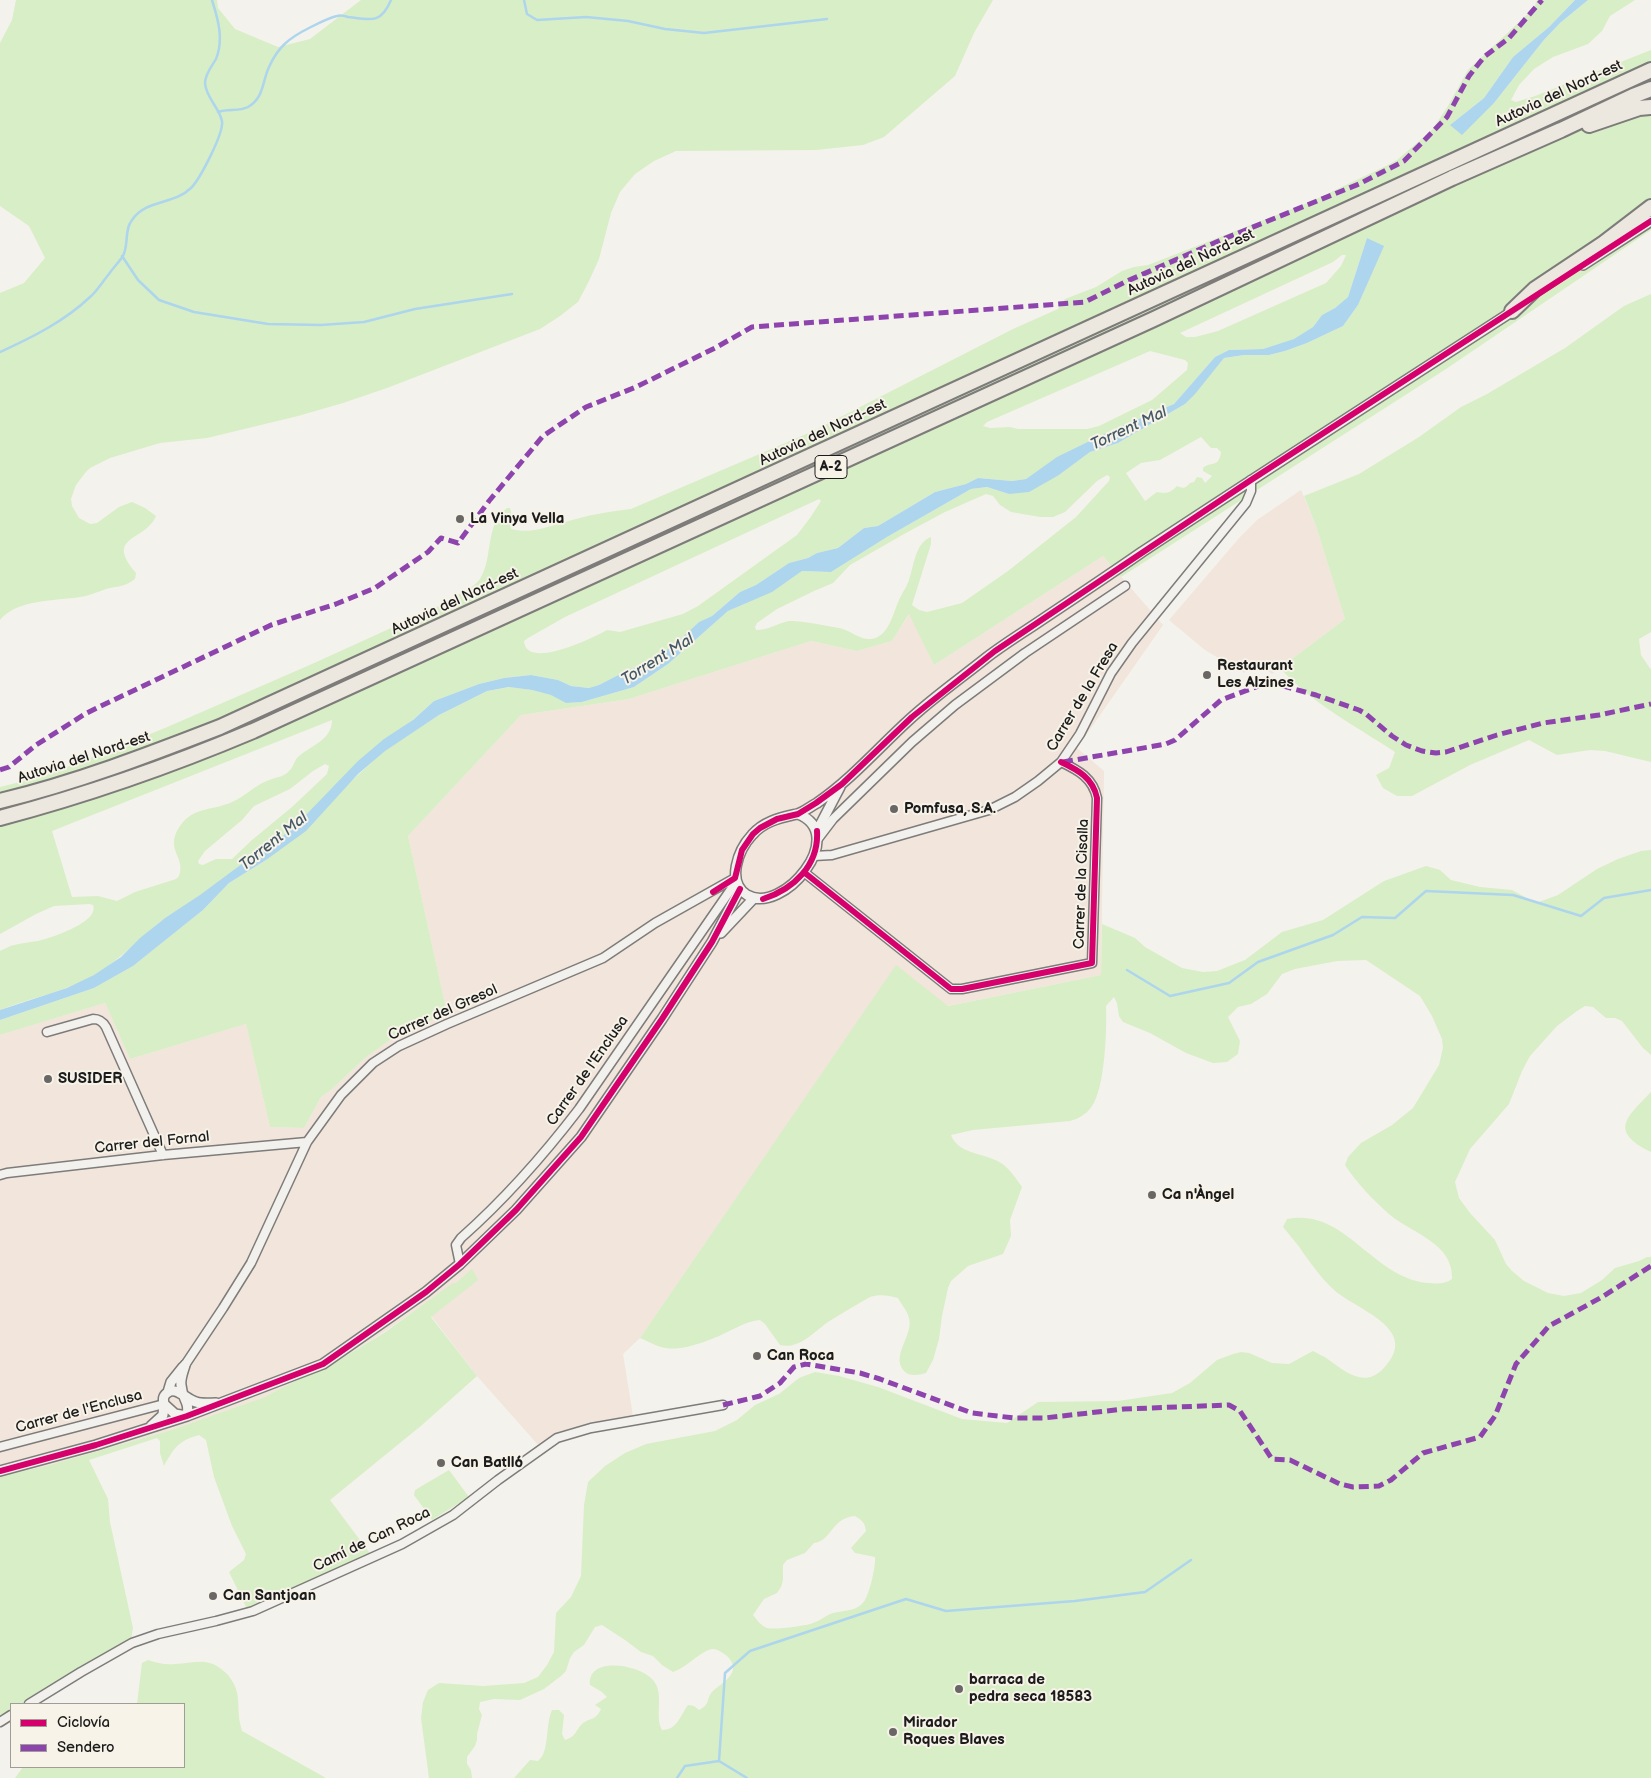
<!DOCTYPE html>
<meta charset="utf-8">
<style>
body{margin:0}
#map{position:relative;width:1651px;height:1778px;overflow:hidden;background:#f4f2ec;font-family:"Balsamiq Sans",sans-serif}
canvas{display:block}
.legend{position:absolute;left:10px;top:1703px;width:175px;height:65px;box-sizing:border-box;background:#f7f3e8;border:1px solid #9f9d96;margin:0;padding:6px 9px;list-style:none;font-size:15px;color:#1c1c1c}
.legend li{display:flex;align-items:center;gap:10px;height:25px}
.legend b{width:25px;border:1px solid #9f9d96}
</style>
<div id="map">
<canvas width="1651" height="1778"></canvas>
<ul class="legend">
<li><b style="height:6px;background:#d6006c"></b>Ciclovía</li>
<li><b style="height:6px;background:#8e44ad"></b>Sendero</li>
</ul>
</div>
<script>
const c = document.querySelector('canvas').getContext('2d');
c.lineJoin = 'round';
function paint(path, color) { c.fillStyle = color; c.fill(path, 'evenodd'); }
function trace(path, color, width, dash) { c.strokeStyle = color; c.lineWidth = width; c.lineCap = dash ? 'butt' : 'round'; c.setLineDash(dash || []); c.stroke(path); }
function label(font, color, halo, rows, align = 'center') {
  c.font = font + ' "Balsamiq Sans",sans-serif'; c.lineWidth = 4; c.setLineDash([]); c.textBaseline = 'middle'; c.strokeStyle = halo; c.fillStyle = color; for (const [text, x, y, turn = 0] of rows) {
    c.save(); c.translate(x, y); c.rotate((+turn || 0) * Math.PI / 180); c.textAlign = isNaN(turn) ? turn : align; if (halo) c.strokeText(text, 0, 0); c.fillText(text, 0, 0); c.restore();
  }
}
paint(new Path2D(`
 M 1301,490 L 1316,526 L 1345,619 L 1272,674 L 1256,663 L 1251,663 L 1244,673 L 1205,650 L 1169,620 L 1240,537 L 1257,520 Z
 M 1103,556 L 1163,625 L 1077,748 L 1104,771 L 1101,975 L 947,1006 L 896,966 L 640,1338 L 623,1354 L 633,1416 L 560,1431 L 539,1446 L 477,1376 L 423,1305 L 384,1332 L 349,1354 L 262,1398 L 168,1431 L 46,1466 L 0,1476 L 0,1035 L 105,1003 L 130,1059 L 246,1024 L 270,1127 L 304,1128 L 321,1097 L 331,1090 L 365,1058 L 394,1037 L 447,1013 L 408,836 L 521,715 L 629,699 L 811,641 L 857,651 L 892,641 L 910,613 L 934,665 Z`), '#f1e5dc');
paint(new Path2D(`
 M 16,0 L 217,0 L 218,8 L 235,29 L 278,47 L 310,39 L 361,0 L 993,0 L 974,33 L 955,76 L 884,137 L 863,145 L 816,150 L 676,151 L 654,161 L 635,174 L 620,192 L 611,213 L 599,259 L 589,281 L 578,302 L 560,316 L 540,329 L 387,388 L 343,403 L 298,416 L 207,438 L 160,443 L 110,458 L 90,468 L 85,473 L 76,485 L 71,499 L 72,506 L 79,518 L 90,524 L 97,523 L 119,507 L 132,502 L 145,508 L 156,516 C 145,542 104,535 136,573 L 135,579 C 125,587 117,586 106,589 C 97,592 89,596 80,597 C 55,601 17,599 0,620 L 0,293 L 24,283 L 45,258 L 29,226 L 0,206 L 0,43 L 12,20 Z
 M 1537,0 L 1575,0 L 1549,27 L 1513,57 L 1484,98 L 1450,125 L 1494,103 L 1543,41 L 1560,23 L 1588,0 L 1635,0 L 1610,16 L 1602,31 L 1588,44 L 1553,57 L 1534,69 L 1519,85 L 1511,100 L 1516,102 L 1535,96 L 1651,50 L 1651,230 L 1446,369 L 1121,577 L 1103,556 L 934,665 L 909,614 L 892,641 L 857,651 L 811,641 L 629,699 L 521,715 L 408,836 L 447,1013 L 394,1037 L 365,1058 L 331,1090 L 321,1097 L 304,1128 L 270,1127 L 246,1024 L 130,1059 L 105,1003 L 0,1035 L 0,1020 L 94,988 L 133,966 L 203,910 L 229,883 L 266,860 L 385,750 L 439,715 L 487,691 L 510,687 L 532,690 L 552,695 L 567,703 L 582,702 L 634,687 L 668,664 L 728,611 L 771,592 L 802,571 L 831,572 L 887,537 L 971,489 L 987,487 L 1009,494 L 1059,475 L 1090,452 L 1118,443 L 1185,404 L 1224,358 L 1244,355 L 1269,355 L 1285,351 L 1307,343 L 1343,326 L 1358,305 L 1383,246 L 1367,238 L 1348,297 L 1335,308 L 1322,315 L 1313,327 L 1295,339 L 1263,349 L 1229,350 L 1215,357 L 1174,404 L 1110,431 L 1058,457 L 1026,479 L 1012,481 L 978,478 L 966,484 L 935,492 L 878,526 L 864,528 L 838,548 L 817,553 L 808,558 L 789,563 L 756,585 L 740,592 L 712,616 L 699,622 L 674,645 L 659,655 L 651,664 L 630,669 L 599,685 L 590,688 L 571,686 L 558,680 L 531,675 L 504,678 L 479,684 L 434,701 L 277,841 C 249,857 226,878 199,896 C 187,905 173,912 161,921 C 139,939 120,959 96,974 C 67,992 32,997 0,1010 L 0,951 C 5,949 9,946 14,945 C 22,943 30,942 38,941 C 51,938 100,922 93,905 L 89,904 L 54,906 L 36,914 L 0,934 L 0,787 L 44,776 L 165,728 L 312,664 L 446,603 C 456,594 473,589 480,579 C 494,556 484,526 507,508 L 510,508 C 513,515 509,522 511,529 C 534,535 554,524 576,519 C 594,514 612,511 631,509 L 811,432 L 1013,329 L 1058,309 L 1065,299 L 1096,287 L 1122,271 L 1134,267 L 1148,265 L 1310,202 L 1388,165 L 1397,160 L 1432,130 L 1448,106 L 1468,70 L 1534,8 ZM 1342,255 L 1346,255 L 1341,266 L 1326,283 L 1218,331 L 1195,337 L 1186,337 L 1180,333 L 1333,262 ZM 1150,351 L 1185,360 L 1188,363 L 1187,370 L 1152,400 L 1099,426 L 1087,429 L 1018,429 L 1010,427 L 990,428 L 983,426 L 987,422 ZM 1201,437 L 1211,448 L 1217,448 L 1221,452 C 1219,468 1211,461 1203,468 L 1203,471 L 1212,476 L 1205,483 L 1202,478 L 1197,477 L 1194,482 L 1190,483 C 1186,488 1183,489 1177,486 C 1170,493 1167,494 1157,492 L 1145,501 L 1126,473 L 1141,463 L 1160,460 ZM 1107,475 L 1110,477 L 1109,481 L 1076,517 L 1008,571 L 962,603 L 927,612 L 919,610 L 912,605 L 931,544 L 931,537 C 915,543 914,566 909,580 C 907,587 902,593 899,600 C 893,613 889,637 871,639 C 859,640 850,630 839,628 C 829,626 797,620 789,621 C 778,623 769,630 756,630 L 755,627 L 757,623 L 777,609 L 814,591 L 833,583 L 850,565 L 904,534 L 945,512 L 986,494 L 993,496 L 1000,505 L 1011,512 L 1040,517 L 1053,517 L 1065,512 L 1097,481 ZM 819,499 L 821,501 L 810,518 L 797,535 L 698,606 L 683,614 L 620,632 L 607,630 C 595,637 526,671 524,641 L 528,638 L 565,617 ZM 332,720 C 332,741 309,746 297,758 C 294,762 293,768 289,771 C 285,776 278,777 272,779 C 257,783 246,796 232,802 C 215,810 196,807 183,822 C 161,849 187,856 179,876 L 176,879 L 135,892 L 117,901 L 98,896 L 72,897 L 52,831 ZM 325,764 L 329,766 L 327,774 L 292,807 L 252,840 L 232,859 L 216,859 L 203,865 L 199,864 L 198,861 L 205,851 L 242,820 L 254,806 L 290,789 L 313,771 Z
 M 1651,294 L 1651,632 L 1639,639 L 1641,655 L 1651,670 L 1651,762 L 1605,751 L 1590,750 L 1557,755 L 1529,740 L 1470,765 L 1412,796 L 1397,796 L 1383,788 L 1376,775 L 1389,768 L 1395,752 C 1357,727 1310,702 1280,668 L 1345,619 L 1316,526 L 1304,496 L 1359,474 L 1419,437 L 1461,407 L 1487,394 L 1565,348 L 1624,306 Z
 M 1651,850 L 1651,1055 L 1643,1048 L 1622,1021 L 1615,1018 L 1606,1018 L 1593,1007 L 1585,1006 L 1577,1011 L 1557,1026 L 1530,1056 L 1522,1071 L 1509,1104 L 1470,1149 L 1455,1182 L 1459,1198 L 1470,1213 L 1495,1240 L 1506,1264 L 1512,1271 L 1524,1281 L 1548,1293 L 1564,1296 L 1581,1293 L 1602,1280 L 1615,1268 L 1639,1261 L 1647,1257 L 1651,1257 L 1651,1778 L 514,1778 L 530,1760 L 538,1761 C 550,1752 545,1725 552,1710 L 559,1710 L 564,1715 L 562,1734 L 565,1740 C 577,1736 575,1731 582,1724 C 590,1717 595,1722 601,1709 L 595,1705 L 607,1697 L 602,1692 L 590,1685 C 587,1656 639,1664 653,1680 C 665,1694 654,1716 662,1730 C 677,1730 680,1716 688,1705 L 694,1706 L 699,1710 C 711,1704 706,1699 712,1692 C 721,1683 744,1673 727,1656 C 723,1653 718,1649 713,1649 C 703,1649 686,1668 673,1672 L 662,1665 L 653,1656 L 641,1652 L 625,1640 L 602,1625 L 595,1627 L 584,1645 L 574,1652 L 570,1658 L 566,1671 L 561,1676 L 544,1689 L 520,1700 L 494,1699 L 480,1702 L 479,1709 L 482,1715 L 477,1734 L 477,1740 L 475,1746 L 467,1757 L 467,1764 L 471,1770 L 472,1778 L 429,1778 L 421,1718 L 423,1702 L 428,1690 L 439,1683 L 483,1686 L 524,1683 L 538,1677 L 547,1665 L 554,1652 L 556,1613 L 571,1597 L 581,1576 L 584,1505 L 588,1482 L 605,1466 L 625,1453 L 646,1444 L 715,1431 L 737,1420 L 755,1405 L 779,1394 L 799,1378 L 815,1372 L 839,1376 L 878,1387 L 962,1419 L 1007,1423 L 1038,1402 L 1118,1401 L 1172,1393 L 1190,1383 L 1217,1360 L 1233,1354 L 1241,1352 L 1249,1353 L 1272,1363 L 1289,1364 L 1313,1351 C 1318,1354 1324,1356 1329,1360 C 1346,1372 1364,1388 1383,1369 C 1423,1328 1355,1310 1333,1289 C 1322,1279 1313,1266 1304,1254 C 1298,1244 1290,1236 1283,1227 L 1287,1219 C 1346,1207 1373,1280 1430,1283 C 1439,1284 1445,1284 1452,1279 C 1454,1243 1411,1233 1389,1214 C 1372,1199 1357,1183 1345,1165 L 1348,1157 L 1361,1143 L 1392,1125 L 1413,1108 L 1439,1065 L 1443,1048 L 1442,1039 L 1432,1016 L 1420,996 L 1366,960 L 1337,961 L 1295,969 L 1282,974 L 1267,994 L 1251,1004 L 1238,1007 L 1228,1017 L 1240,1041 L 1238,1054 L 1227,1062 L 1213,1063 L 1186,1053 L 1150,1033 L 1123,1022 L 1119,1016 L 1117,1003 L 1114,997 L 1106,1006 C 1107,1029 1105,1088 1092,1106 C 1087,1114 1078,1119 1070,1121 L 973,1130 L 951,1135 C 959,1156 987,1152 1004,1165 C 1011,1171 1017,1180 1022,1187 L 1010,1220 L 1011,1236 L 1003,1254 L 968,1266 L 951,1281 L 948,1288 L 942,1316 L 939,1339 L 933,1360 L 926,1373 C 918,1375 910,1377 904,1371 C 890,1356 914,1335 909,1318 C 908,1312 901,1304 898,1298 C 888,1295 879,1294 870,1297 C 856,1305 842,1313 828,1322 C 815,1331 799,1350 780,1345 L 765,1324 L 760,1320 C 746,1321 735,1329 723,1334 C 709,1341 682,1351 666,1348 C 657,1347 648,1341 640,1338 L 896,965 L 948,1006 L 1101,975 L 1102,924 L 1135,938 L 1145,947 L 1182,968 L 1203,972 L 1217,971 L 1245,960 L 1282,932 L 1323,920 L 1384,881 L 1426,866 L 1440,870 L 1451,880 L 1480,887 L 1512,890 L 1536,903 L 1558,895 L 1597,869 L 1618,859 L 1641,851 ZM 855,1516 C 862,1520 865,1523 866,1531 L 851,1548 L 855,1553 L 875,1557 C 876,1566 869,1598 862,1604 C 854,1612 840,1610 830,1614 C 824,1617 819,1621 813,1623 C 806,1626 774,1630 767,1628 C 761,1626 757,1620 753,1615 L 764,1599 L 777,1593 L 781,1587 L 783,1580 L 783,1565 L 787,1560 L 805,1553 L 814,1543 C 832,1541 831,1518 855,1516 Z
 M 1651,1092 L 1651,1152 C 1608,1131 1627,1117 1651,1092 Z
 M 472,1269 L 478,1280 L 431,1317 L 477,1376 L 422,1425 L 330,1500 L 372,1556 L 358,1559 L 263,1603 L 247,1609 L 229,1572 L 244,1560 L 246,1554 L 232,1526 L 214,1477 L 206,1440 L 199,1435 C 178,1441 174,1448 164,1466 L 160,1453 L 160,1441 L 157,1438 L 89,1460 L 108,1499 L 110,1522 L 133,1628 L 131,1641 L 23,1704 L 11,1704 L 11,1711 L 0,1718 L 0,1476 L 46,1466 L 168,1431 L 262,1398 L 349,1354 L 384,1333 L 453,1283 L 456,1283 Z
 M 449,1470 L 469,1497 L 432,1520 L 414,1495 L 415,1490 Z
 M 148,1660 C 157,1663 165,1665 175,1664 C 196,1663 208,1656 226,1673 C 230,1677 234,1683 236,1689 C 239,1698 238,1707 239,1716 C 239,1721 241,1726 242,1731 L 326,1778 L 15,1778 L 23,1767 L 184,1767 L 184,1704 L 137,1704 L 142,1663 Z`), '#d8eec6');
paint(new Path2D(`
 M 1575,0 L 1588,0 L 1560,23 L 1543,41 L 1494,103 L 1462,135 L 1450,125 L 1484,98 L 1513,57 L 1549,27 Z
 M 1367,238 L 1384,246 L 1358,305 L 1343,326 L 1307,343 L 1285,351 L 1269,355 L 1244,355 L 1224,358 L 1195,394 L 1185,404 L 1118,443 L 1090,452 L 1059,475 L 1029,492 L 1009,494 L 987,487 L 971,489 L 887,537 L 831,572 L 802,571 L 772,592 L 728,611 L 668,664 L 634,687 L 582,702 L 566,703 L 551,695 L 532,690 L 509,687 L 487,691 L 439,715 L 385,751 L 358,774 L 306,831 L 266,860 L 229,883 L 203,910 L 133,966 L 94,988 L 0,1020 L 0,1010 L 67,988 L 94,975 L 121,957 L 140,938 L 165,918 L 200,895 L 258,852 L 277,841 L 301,820 L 358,761 L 384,739 L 413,720 L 434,701 L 479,684 L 504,678 L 531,675 L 558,680 L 571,686 L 589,688 L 599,685 L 630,669 L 651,664 L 659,655 L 674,645 L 699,622 L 712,616 L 740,592 L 756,585 L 789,563 L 808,558 L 817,553 L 838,548 L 864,528 L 878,526 L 935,492 L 966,484 L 978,478 L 1012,481 L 1026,479 L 1057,457 L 1110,431 L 1174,404 L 1215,357 L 1229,350 L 1263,349 L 1294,339 L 1313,327 L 1322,315 L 1335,308 L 1348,297 Z`), '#add5ed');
trace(new Path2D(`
 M 524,0 L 527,14 L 537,20 L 586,17 L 628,21 L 665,29 L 704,33 L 827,19
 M 218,112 C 228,108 238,112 248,107 C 264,98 262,82 269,67 C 278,47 289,38 309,28 C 317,24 328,18 337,16 C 340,15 345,16 348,17 C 371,20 381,24 391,0
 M 122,256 L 138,280 L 159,300 L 194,312 L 268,324 L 321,325 L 364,322 L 415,309 L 512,294
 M 0,352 C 31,338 65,321 90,297 C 97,291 103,281 109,274 C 113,268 119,262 123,256 C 129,244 124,230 132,220 C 146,199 174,205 191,188 C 200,179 224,133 222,121 C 219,107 206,98 205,83 C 205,74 212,66 216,59 C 224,39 218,19 212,0
 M 1127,970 L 1170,996 L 1229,983 L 1258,962 L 1333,935 L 1362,917 L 1395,918 L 1426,891 L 1513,895 L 1581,916 L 1604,898 L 1651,890
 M 719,1761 L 725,1673 L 750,1651 L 906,1599 L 946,1611 L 1075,1601 L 1145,1592 L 1191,1560
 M 677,1778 L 685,1766 L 719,1761 L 747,1778`), '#add5ed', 2.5);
const minor = new Path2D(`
 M 817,840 L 833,819 L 912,742 L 955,705 L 1025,653 L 1125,586
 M 814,856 L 832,855 L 989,810 L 1015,797 L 1038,781 L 1061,762 L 1080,734 L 1111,673 L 1132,643 L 1246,503 L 1251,491 L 1251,480
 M 805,873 L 951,989 L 962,989 L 1092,963 L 1097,798 C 1093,778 1078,770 1061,762
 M 47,1032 L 93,1019 C 100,1019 103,1022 106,1027 L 163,1155
 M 0,1175 L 7,1173 L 163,1155 L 307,1142
 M 460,1264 L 456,1245 L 461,1238 C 505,1199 543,1156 579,1109 L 736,882
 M 185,1365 L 223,1308 L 251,1263 L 307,1142 L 341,1095 L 373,1063 L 399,1046 L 447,1024 L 603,958 L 655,923 L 735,878
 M 0,1447 L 164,1404
 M 29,1704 L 81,1672 L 132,1643 L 158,1634 L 216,1621 L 253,1611 L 402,1544 L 453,1515 L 498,1480 L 557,1438 L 591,1428 L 723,1405
 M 0,1722 L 11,1715`);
const tertiary = new Path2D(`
 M 1583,265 L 1651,221
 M 798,814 C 850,834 783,916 747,895 C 726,882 738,850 752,835 C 764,821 780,818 797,814 C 804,812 811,806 817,803 C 852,779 879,747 910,719 C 934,697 961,678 986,658 C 1004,644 1024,632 1043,619 C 1076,597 1109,575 1142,552 C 1266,470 1391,390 1516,309
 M 817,831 L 840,787
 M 721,933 L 754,898
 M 185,1365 C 183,1372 180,1379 181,1385 C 182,1400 190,1400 187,1416 L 175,1414 L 164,1404 C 163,1399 163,1396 167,1393 C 175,1385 187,1400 196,1402 C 202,1404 209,1403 216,1403
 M 168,1392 L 171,1382 L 183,1367
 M 151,1426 L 163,1415 L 164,1404
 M 0,1471 L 96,1445 L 187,1416 L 323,1364 L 426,1292 L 460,1264 L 516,1210 L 581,1137 L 662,1019 L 712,942 L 740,889`);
const motorway = new Path2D(`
 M 1589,125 L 1639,108 L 1651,107
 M 1512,311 L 1535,289 L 1604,243 L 1651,207
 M 0,801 C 75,783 148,755 220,727 L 1651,70
 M 0,818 C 87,795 170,766 253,731 L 1154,319 L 1452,178 L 1561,130 L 1633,96 L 1651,89`);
trace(minor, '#7d7c7a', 11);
trace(tertiary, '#7d7c7a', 12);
trace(motorway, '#7d7c7a', 18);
trace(minor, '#f2f1ed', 8);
trace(tertiary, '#f2f1ed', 9);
trace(motorway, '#ece8df', 14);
trace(new Path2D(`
 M 1063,762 L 1166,744 L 1175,740 L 1221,700 L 1269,682 L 1316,695 L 1359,710 L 1366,714 L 1392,736 L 1406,745 L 1422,751 L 1436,753 L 1446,752 L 1497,735 L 1543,723 L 1599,715 L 1651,704
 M 0,770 L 9,767 L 36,745 L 85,714 L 99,707 L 271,625 L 336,604 L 375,588 L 428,552 L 441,538 L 458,543 L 489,501 L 543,436 L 586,407 L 636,387 L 715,348 L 752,327 L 1085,302 L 1125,282 L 1221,240 L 1359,184 L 1404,161 L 1447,117 L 1469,76 L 1484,57 L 1509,38 L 1542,0
 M 723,1405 L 760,1396 L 780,1383 L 794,1367 L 806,1364 L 860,1373 L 880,1379 L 972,1413 L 1014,1418 L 1044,1418 L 1124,1409 L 1229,1405 L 1240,1411 L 1272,1459 L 1290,1460 L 1340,1484 L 1353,1487 L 1379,1486 L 1391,1480 L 1423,1453 L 1480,1437 L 1495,1416 L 1516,1364 L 1549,1326 L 1602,1297 L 1651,1266`), '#8e44ad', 5, [10, 5]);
trace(new Path2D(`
 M 805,873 L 951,989 L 962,989 L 1092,963 L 1097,798 C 1093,778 1078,770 1061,762
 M 713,892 L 735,878 L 742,850 L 753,834 L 760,828 L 777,819 L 798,814 L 816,803 L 842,784 L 912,717 L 995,651 L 1251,480 L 1651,221
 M 763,899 C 794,889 819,865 817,831
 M 0,1471 L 96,1445 L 187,1416 L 323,1364 L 426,1292 L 460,1264 L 516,1210 L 581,1137 L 662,1019 L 712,942 L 740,889`), '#d6006c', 6);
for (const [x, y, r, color] of [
 [460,519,5,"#686765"],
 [1207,675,5,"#686765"],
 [894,809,5,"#686765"],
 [48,1079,5,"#686765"],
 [1152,1195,5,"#686765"],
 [757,1356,5,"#686765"],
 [441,1463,5,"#686765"],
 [213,1596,5,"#686765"],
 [959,1689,5,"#686765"],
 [893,1732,5,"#686765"]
]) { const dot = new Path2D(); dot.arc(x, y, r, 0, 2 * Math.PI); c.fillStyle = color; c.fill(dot); trace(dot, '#f7f3e8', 2); }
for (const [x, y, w] of [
 [831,467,32]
]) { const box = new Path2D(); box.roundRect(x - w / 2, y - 11.5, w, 23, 4); c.fillStyle = '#f7f3e8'; c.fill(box); trace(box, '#1c1c1c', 1); }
label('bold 14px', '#1c1c1c', null, [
 ["A-2",831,467]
]);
label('15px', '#1c1c1c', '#f7f3e8', [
 ["Autovia del Nord-est",1559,94,-25],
 ["Autovia del Nord-est",1191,263,-25],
 ["Autovia del Nord-est",823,433,-25],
 ["Autovia del Nord-est",455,602,-25],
 ["Carrer de la Fresa",1083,697,-59],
 ["Autovia del Nord-est",84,758,-18],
 ["Carrer de la Cisalla",1082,884,-88],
 ["Carrer del Gresol",443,1013,-24],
 ["Carrer de l'Enclusa",588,1071,-55],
 ["Carrer del Fornal",152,1143,-6],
 ["Carrer de l'Enclusa",79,1412,-15],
 ["Camí de Can Roca",372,1540,-26]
]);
label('bold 15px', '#1c1c1c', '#f7f3e8', [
 ["La Vinya Vella",470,519],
 ["Restaurant",1217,666],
 ["Les Alzines",1217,683],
 ["Pomfusa, S.A.",904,809],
 ["SUSIDER",58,1079],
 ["Ca n'Àngel",1162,1195],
 ["Can Roca",767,1356],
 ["Can Batlló",451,1463],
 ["Can Santjoan",223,1596],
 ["barraca de",969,1680],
 ["pedra seca 18583",969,1697],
 ["Mirador",903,1723],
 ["Roques Blaves",903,1740]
], 'left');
label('italic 16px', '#445866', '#f7f3e8', [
 ["Torrent Mal",1129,429,-25],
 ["Torrent Mal",658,660,-32],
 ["Torrent Mal",274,842,-39]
]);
</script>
